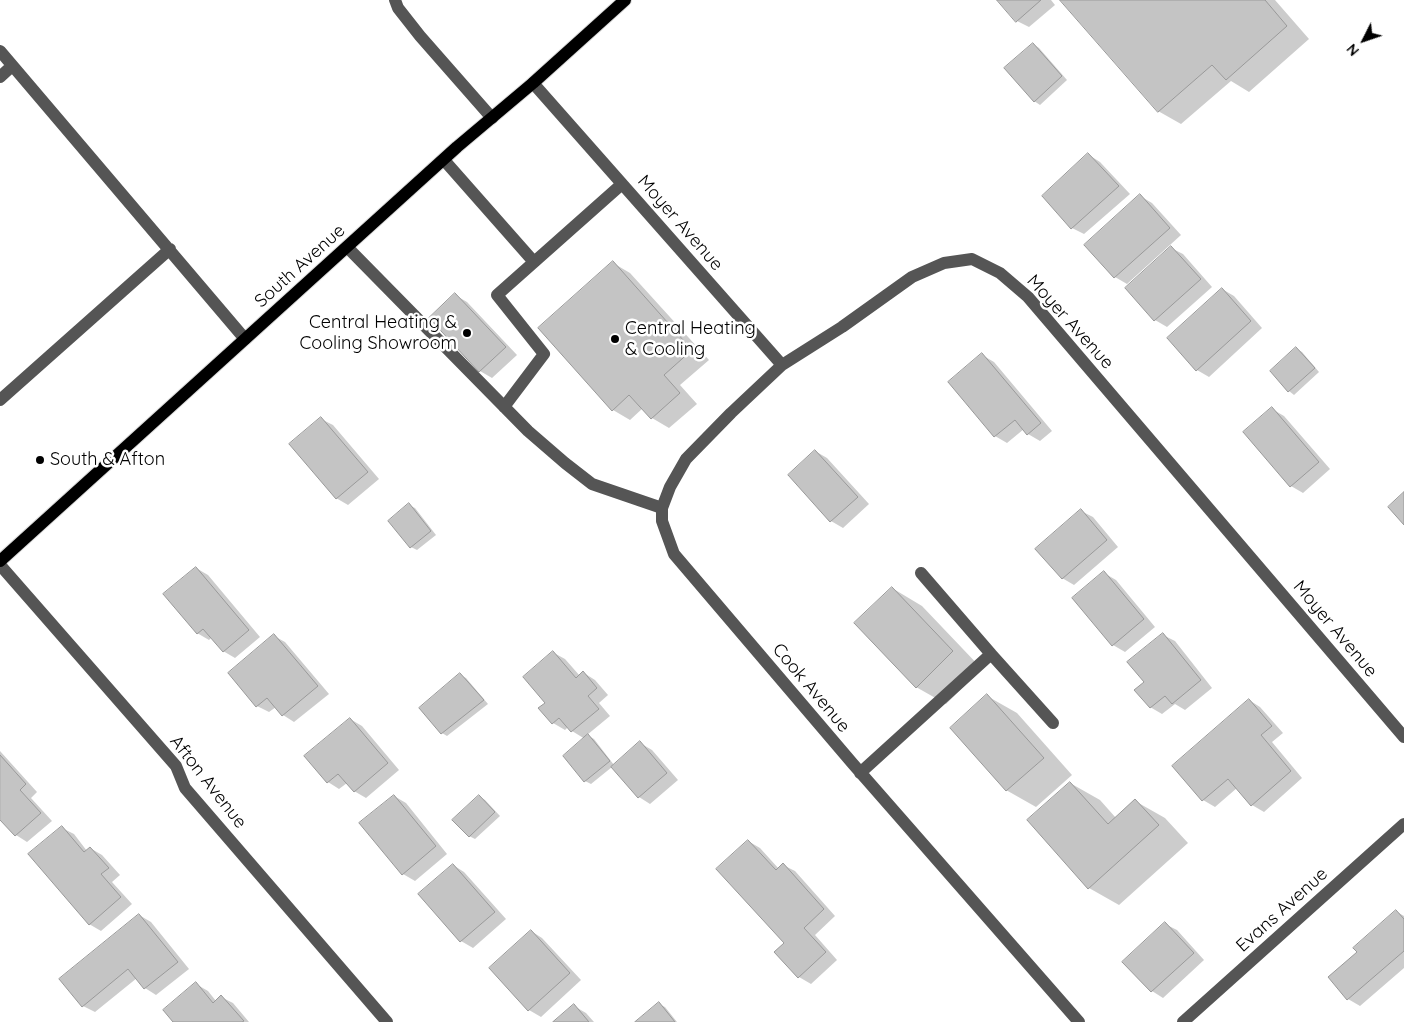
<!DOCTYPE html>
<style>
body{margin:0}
#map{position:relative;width:1404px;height:1022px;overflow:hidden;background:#fff;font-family:Quicksand,sans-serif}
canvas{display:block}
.north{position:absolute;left:1339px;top:15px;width:50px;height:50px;-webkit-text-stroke:4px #fff;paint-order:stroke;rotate:229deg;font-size:14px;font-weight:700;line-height:20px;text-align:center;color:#000}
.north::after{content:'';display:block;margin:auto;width:18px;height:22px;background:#000;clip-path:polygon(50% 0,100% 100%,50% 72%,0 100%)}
</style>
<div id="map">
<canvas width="1404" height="1022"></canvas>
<div class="north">N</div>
</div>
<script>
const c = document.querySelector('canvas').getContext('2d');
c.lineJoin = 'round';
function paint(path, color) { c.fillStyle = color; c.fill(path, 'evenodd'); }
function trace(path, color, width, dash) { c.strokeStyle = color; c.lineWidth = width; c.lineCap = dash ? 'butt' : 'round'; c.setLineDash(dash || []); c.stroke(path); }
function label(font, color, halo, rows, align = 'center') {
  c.font = font + ' Quicksand,sans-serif'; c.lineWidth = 5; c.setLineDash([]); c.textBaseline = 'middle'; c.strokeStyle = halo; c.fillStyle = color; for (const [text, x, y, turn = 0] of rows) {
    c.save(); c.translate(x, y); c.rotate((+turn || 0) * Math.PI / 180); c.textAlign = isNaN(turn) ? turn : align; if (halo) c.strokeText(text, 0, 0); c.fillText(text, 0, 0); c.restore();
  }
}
paint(new Path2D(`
 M 998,0 L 1051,0 L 1055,5 L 1029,27 L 1017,21 Z
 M 1061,0 L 1275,0 L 1309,39 L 1249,92 L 1231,81 L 1181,124 L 1158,111 Z
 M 1033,44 L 1039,48 L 1067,80 L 1040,105 L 1034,101 Z
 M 1089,155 L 1100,162 L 1130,194 L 1084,234 L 1072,228 Z
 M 1140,196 L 1152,203 L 1181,235 L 1127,284 L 1115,277 Z
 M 1171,248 L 1183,254 L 1212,287 L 1167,327 L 1155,320 Z
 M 613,263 L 630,273 L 709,360 L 680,385 L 697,404 L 669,428 L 652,418 L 643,408 L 630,420 L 613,410 Z
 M 1222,289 L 1234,296 L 1262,328 L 1209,377 L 1197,370 Z
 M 455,295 L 467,302 L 517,355 L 492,378 L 480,371 L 430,318 Z
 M 1297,349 L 1302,352 L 1319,372 L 1294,395 L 1289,391 L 1271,371 Z
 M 982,355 L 994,362 L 1052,431 L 1040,441 L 1028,434 L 1024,429 L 1007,443 L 995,436 L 950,382 Z
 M 1272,409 L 1284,416 L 1330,469 L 1303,493 L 1291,486 L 1244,432 Z
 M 321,419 L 333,425 L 379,479 L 348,505 L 336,498 Z
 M 815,451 L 827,458 L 869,504 L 843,528 L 831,521 L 789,475 Z
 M 409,505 L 415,508 L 436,535 L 417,550 L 411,547 Z
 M 1081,511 L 1093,517 L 1118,547 L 1074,585 L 1062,578 Z
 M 196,568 L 208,575 L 260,637 L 235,658 L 223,651 L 212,637 L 209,640 L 197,633 Z
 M 1104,573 L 1116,580 L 1155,627 L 1125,652 L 1113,645 L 1074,598 Z
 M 892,588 L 922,606 L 982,669 L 946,704 L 916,687 Z
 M 1163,635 L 1175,641 L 1212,688 L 1185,710 L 1175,704 L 1162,714 L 1150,707 L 1146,682 Z
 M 274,636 L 285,642 L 329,694 L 294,722 L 283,715 L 276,707 L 269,712 L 257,706 Z
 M 554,653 L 565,659 L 580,676 L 584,673 L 595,680 L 608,695 L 599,703 L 610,716 L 587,735 L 594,739 L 614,765 L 640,743 L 652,750 L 678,780 L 650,804 L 639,797 L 612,767 L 591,784 L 585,781 L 564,756 L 585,739 L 572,731 L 568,727 L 565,730 L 553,723 L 540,708 L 546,703 Z
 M 460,675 L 466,678 L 488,704 L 447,736 L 442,733 Z
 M 987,696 L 1017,713 L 1072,775 L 1036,807 L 1006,790 Z
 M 1249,700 L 1260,707 L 1283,733 L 1272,742 L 1302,778 L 1264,812 L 1252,805 L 1237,788 L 1215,807 L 1203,800 L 1174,766 Z
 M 350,719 L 362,726 L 399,770 L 366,798 L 354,791 L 347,783 L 339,789 L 328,782 Z
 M 0,751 L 37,792 L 31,798 L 52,821 L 27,842 L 16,835 L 0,818 Z
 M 1070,783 L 1100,800 L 1116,818 L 1135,801 L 1165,818 L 1188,843 L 1119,905 L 1089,888 Z
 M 394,796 L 406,803 L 447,854 L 415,881 L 403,874 Z
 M 479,796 L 485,800 L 500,816 L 475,839 L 469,836 Z
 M 62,828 L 74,834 L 87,851 L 90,848 L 102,855 L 120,875 L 112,882 L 132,904 L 101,931 L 89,924 Z
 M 748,841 L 760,848 L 779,869 L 783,865 L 795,871 L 835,916 L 815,935 L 837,960 L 811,984 L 799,977 Z
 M 453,865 L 464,872 L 506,919 L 473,948 L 461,941 Z
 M 1397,912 L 1404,916 L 1404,968 L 1360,1006 L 1348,999 L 1330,977 L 1359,952 Z
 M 139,915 L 151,922 L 189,969 L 156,995 L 145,988 L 137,978 L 95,1012 L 83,1006 Z
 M 1165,924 L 1177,930 L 1204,960 L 1163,998 L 1152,991 L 1124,962 Z
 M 531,931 L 542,938 L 581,980 L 541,1017 L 529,1010 L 491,968 Z
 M 196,984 L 208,991 L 216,1001 L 221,997 L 233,1003 L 249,1022 L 174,1022 Z
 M 659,1004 L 665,1007 L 677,1022 L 637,1022 Z
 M 574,1006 L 586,1013 L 594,1022 L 555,1022 Z`), '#0003');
const building = new Path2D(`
 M 997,0 L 1041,0 L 1016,22 Z
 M 1060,0 L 1265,0 L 1287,26 L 1226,80 L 1212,65 L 1158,112 Z
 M 1033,43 L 1062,76 L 1034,102 L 1004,68 Z
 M 1088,153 L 1119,186 L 1071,229 L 1042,196 Z
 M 1140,194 L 1170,228 L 1114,278 L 1084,245 Z
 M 1171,246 L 1201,279 L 1154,321 L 1125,288 Z
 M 613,261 L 692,350 L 664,375 L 680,393 L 651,419 L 629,395 L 612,411 L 538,328 Z
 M 1222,288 L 1251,321 L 1196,371 L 1167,338 Z
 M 455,293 L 506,347 L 479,372 L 429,318 Z
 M 1296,347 L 1315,368 L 1288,392 L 1270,371 Z
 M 982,353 L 1041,423 L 1027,435 L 1015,420 L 994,437 L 948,382 Z
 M 1272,407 L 1319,462 L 1290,487 L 1243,432 Z
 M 321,417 L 368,472 L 336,499 L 289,444 Z
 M 815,450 L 858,497 L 830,522 L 788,475 Z
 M 1404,492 L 1404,525 L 1388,507 Z
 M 409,503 L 431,531 L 410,548 L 388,521 Z
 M 1081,509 L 1107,540 L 1062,579 L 1035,549 Z
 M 196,567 L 249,630 L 223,652 L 203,629 L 197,634 L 163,594 Z
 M 1104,571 L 1144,619 L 1112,646 L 1072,598 Z
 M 892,587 L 953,651 L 916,688 L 854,623 Z
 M 1163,633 L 1201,680 L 1172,704 L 1165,696 L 1150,708 L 1134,690 L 1144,682 L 1127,662 Z
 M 274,634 L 318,686 L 282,716 L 267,698 L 256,707 L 228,673 Z
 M 553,651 L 576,678 L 583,671 L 597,688 L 588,696 L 599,709 L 571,732 L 559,718 L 552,724 L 538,708 L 545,703 L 523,677 Z
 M 460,673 L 484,700 L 441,734 L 419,708 Z
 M 987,694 L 1044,758 L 1006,791 L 950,728 Z
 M 1249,699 L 1272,726 L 1261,735 L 1291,771 L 1251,806 L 1228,779 L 1202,801 L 1172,766 Z
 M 350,718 L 388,763 L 354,792 L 338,774 L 327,783 L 304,756 Z
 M 588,734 L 610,761 L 584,782 L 563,756 Z
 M 640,741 L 667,773 L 638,798 L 611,767 Z
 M 0,755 L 26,784 L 20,790 L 41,813 L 15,836 L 0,820 Z
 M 1070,782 L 1108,824 L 1135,799 L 1159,825 L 1088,889 L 1027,820 Z
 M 394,795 L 436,846 L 402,875 L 359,823 Z
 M 479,795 L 495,812 L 469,837 L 452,820 Z
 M 62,826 L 84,852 L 90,847 L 109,868 L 101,874 L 121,897 L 89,925 L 28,854 Z
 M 748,840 L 776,870 L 783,863 L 824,909 L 804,928 L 826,952 L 798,978 L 774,952 L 784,943 L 716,869 Z
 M 453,864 L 495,912 L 460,942 L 418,894 Z
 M 1396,910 L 1404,919 L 1404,951 L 1347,1000 L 1328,977 L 1357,952 L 1353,948 Z
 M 139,914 L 178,962 L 144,989 L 128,969 L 82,1007 L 59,979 Z
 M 1165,922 L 1194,953 L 1151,992 L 1122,962 Z
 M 531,930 L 570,973 L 528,1011 L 489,968 Z
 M 196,982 L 213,1003 L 221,995 L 244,1021 L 242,1022 L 173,1022 L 163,1010 Z
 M 659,1002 L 675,1022 L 635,1022 Z
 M 574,1004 L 589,1022 L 553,1022 Z`);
paint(building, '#c4c4c4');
trace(building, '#999', 1);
const major = new Path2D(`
 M 0,561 L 457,147 L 533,83 L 625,0`);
trace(major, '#dbdbdb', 14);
trace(new Path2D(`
 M 395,0 L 398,8 L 420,36 L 492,118
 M 0,51 L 245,339
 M 0,77 L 12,66
 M 533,83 L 782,365
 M 444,160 L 534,262
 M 347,247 L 528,431 L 565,463 L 592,484 L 662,508
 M 0,400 L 170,249
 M 504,407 L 544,354 L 497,295 L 622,184
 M 0,565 L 176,766 L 185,788 L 387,1022
 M 991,654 L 1053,723
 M 860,773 L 991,654 L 921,573
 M 1079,1022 L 853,764 L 674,554 L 662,521 L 662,508 L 670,487 L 686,459 L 731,413 L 782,365 L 842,327 L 912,277 L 944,263 L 972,259 L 1000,273 L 1028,297 L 1404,737
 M 1183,1022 L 1404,824`), '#555', 12);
trace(major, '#000', 12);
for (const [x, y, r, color] of [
 [467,333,5,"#000"],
 [615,339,5,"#000"],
 [40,460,5,"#000"]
]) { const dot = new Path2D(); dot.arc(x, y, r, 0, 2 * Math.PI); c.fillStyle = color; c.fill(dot); trace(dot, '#fff', 2); }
label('18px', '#000', '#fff', [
 ["Moyer Avenue",680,223,49],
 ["South Avenue",300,266,-42],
 ["Moyer Avenue",1070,322,48],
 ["Moyer Avenue",1335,629,50],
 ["Cook Avenue",811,688,50],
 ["Afton Avenue",208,782,52],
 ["Evans Avenue",1282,910,-42]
]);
label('18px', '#000', '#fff', [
 ["Central Heating &",457,323,"right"],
 ["Cooling Showroom",457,344,"right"],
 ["Central Heating",625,329],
 ["& Cooling",625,350],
 ["South & Afton",50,460]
], 'left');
</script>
